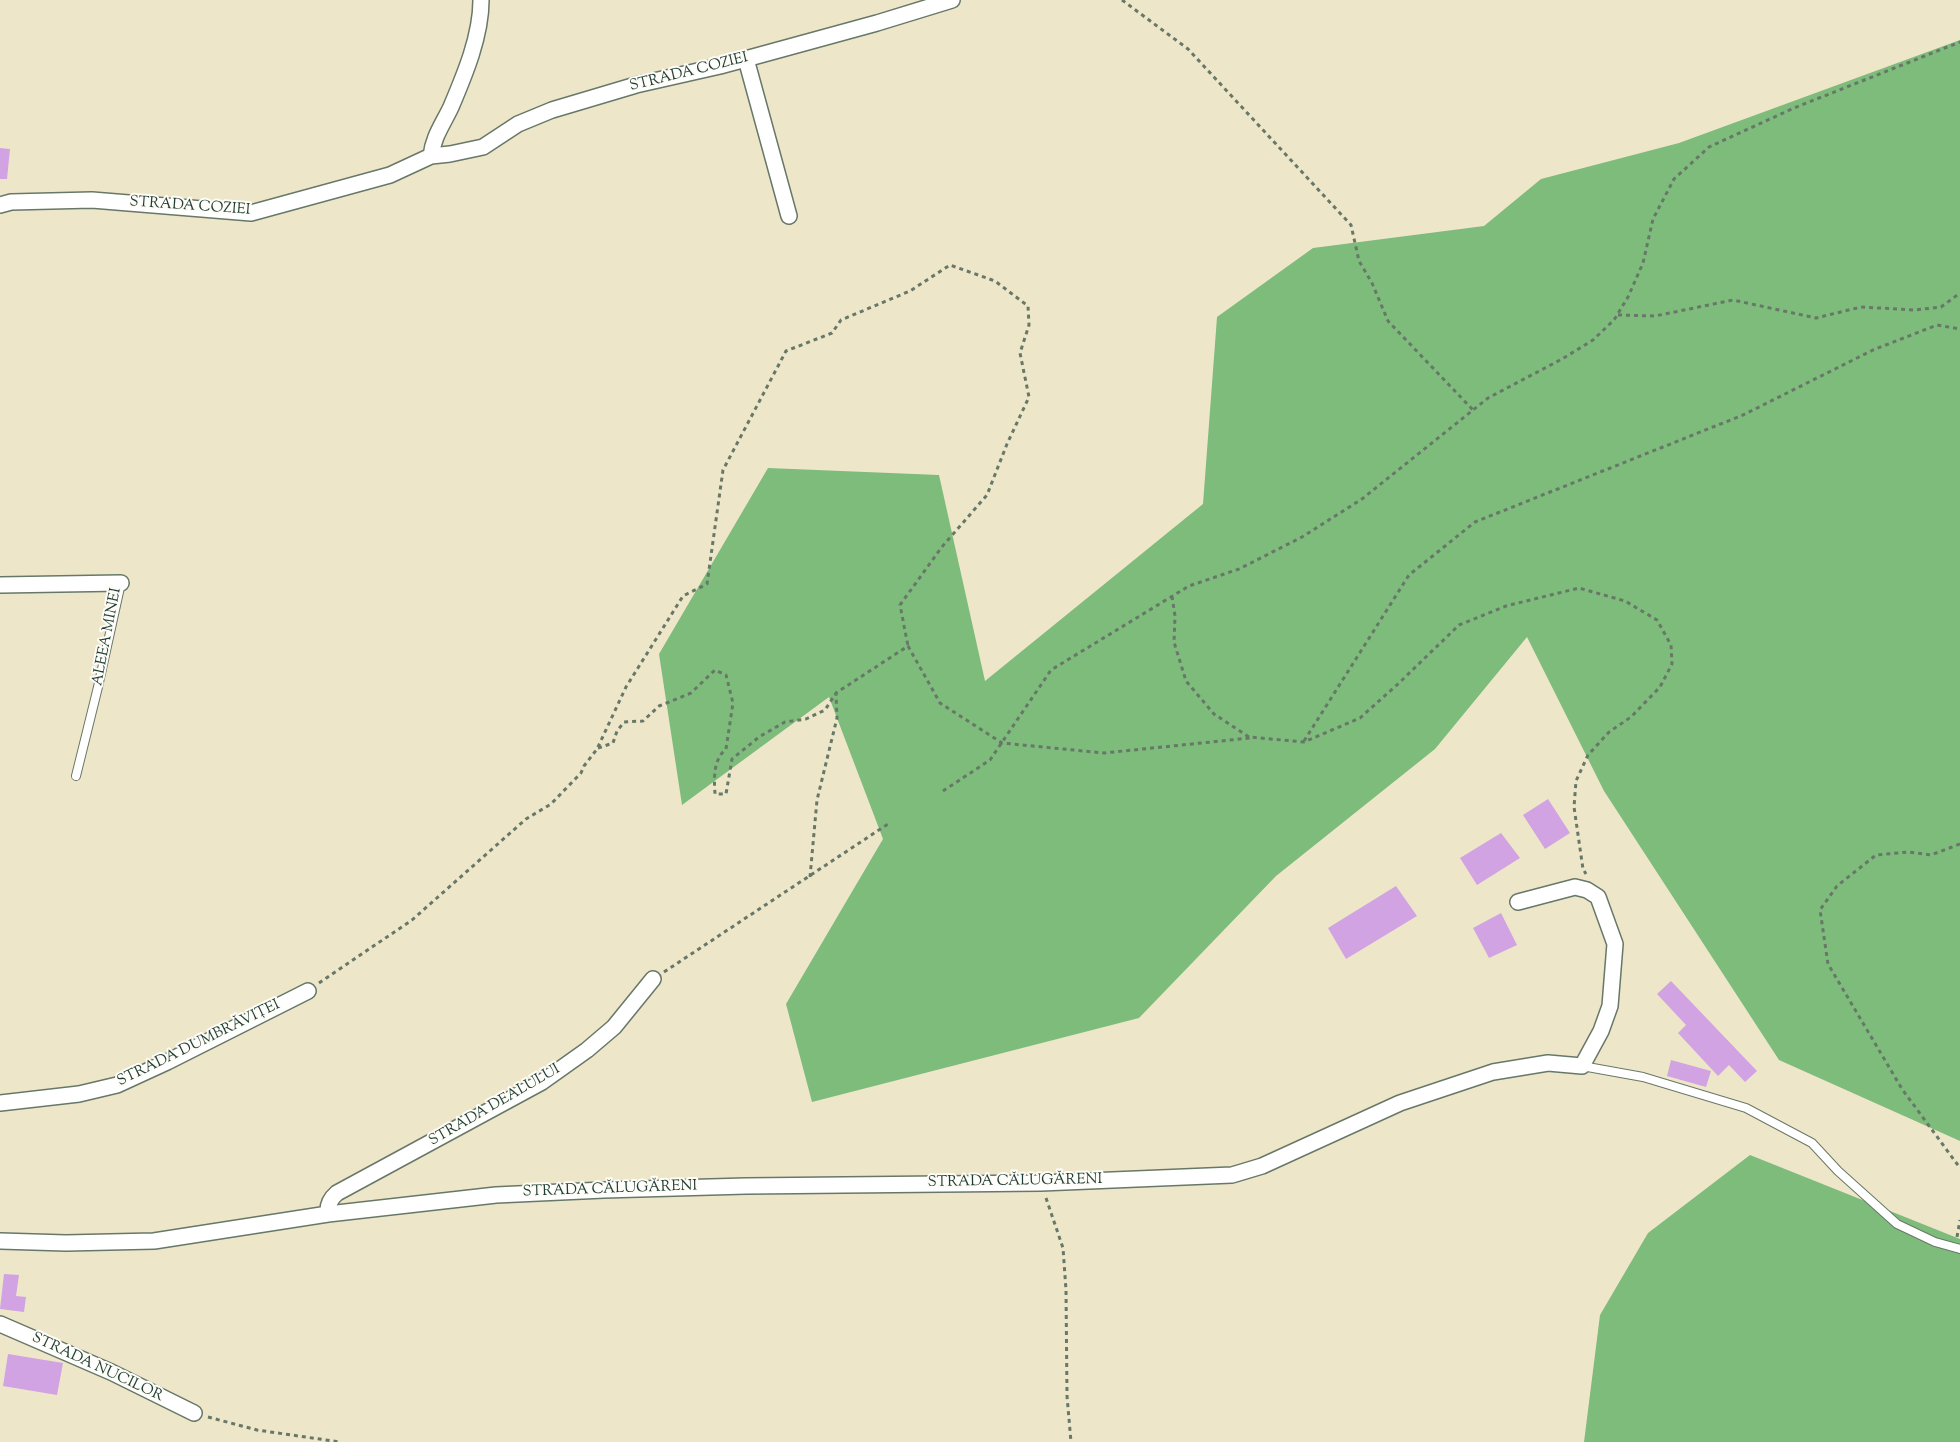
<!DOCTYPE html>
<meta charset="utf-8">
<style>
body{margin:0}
canvas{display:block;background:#eee6c9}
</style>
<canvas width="1960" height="1442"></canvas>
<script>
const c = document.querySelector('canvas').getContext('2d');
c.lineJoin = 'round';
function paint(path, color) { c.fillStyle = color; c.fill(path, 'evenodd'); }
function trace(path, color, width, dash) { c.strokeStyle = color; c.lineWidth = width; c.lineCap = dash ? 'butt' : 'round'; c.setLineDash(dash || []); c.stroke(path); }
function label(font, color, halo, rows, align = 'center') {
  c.font = font + ' "Sorts Mill Goudy",serif'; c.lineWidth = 4; c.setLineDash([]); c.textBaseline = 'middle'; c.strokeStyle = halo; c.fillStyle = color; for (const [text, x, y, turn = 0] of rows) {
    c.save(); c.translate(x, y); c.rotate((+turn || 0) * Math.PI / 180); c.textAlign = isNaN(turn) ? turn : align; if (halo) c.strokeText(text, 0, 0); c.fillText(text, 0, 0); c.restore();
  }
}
paint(new Path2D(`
 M 1960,40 L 1960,1141 L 1779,1060 L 1604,791 L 1527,637 L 1435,749 L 1276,876 L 1139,1018 L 812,1102 L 786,1004 L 883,839 L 829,697 L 682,805 L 659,654 L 768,468 L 939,475 L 985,681 L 1203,504 L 1217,317 L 1313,248 L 1484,226 L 1541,179 L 1679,143 Z
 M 1750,1155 L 1960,1239 L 1960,1442 L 1584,1442 L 1600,1315 L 1648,1233 Z`), '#7ebc7c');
paint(new Path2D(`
 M 0,148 L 10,149 L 7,179 L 0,179 Z
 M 1548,799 L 1570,833 L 1545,849 L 1523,815 Z
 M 1501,833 L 1520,858 L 1477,885 L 1460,858 Z
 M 1396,886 L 1417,916 L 1346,959 L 1328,928 Z
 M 1501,913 L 1517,945 L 1489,958 L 1473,928 Z
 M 1671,981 L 1757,1071 L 1745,1082 L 1729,1065 L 1718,1076 L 1678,1033 L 1686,1025 L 1657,994 Z
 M 1671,1060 L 1711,1071 L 1706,1087 L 1667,1076 Z
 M 4,1274 L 19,1275 L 16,1296 L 26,1297 L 24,1312 L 0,1309 Z
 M 8,1354 L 63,1363 L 57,1395 L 3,1386 Z`), '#d1a3e3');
const lane = new Path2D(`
 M 76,776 L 98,687 L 121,583
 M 1582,1066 L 1643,1077 L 1746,1108 L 1812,1143 L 1838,1171 L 1897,1224 L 1935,1242 L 1960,1249`);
const street = new Path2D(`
 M 746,59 L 789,216
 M 431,156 C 433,137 443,124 451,107 C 465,74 481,36 481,0
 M 0,205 L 11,202 L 92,200 L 251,213 L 390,175 L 431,156 L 450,154 L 483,147 L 518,124 L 552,110 L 636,85 L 720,66 L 877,23 L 952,0
 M 0,585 L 121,583
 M 0,1103 L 79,1094 L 117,1085 L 167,1062 L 308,991
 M 328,1214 C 327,1205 330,1199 337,1193 L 542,1082 L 587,1050 L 614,1027 L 653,979
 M 0,1241 L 66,1243 L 154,1241 L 328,1214 L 496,1195 L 604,1190 L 746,1186 L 1041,1183 L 1232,1175 L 1262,1166 L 1400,1103 L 1493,1072 L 1548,1063 L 1582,1066 L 1601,1031 L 1610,1006 L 1615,944 L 1598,897 L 1587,890 L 1575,887 L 1518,902
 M 0,1324 L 111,1372 L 194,1413`);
trace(lane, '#677868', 10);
trace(street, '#677868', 18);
trace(new Path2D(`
 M 1122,0 L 1188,49 L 1351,225 L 1359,261 L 1372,283 L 1388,321 L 1473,410
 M 1618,315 L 1655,316 L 1733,300 L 1816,318 L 1861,307 L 1915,310 L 1941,307 L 1960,293
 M 1172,596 L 1175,616 L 1174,642 L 1186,681 L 1214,714 L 1249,737 L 1304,742 L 1360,718 L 1399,683 L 1459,625 L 1506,606 L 1579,588 L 1625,601 L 1657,620 L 1671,645 L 1672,664 L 1660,687 L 1631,717 L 1609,732 L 1588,755 L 1576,781 L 1574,807 L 1583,869 L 1586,874
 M 1304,741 L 1409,575 L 1475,522 L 1743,415 L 1873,350 L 1937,325 L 1960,329
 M 598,748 L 613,743 L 617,731 L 624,722 L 643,721 L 659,706 L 691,693 L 715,670 L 726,675 L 733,703 L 726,749 C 713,760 714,778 715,794 L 726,794 L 732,759 L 759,737 L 785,722 L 806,719 L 825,710 L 836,693 L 908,646 L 940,703 L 1002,743 L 1104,753 L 1250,738
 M 943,791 L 990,760 L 1051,670 L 1189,586 L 1239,569 L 1302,537 L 1362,499 L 1488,398 L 1562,359 L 1593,340 L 1614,320 L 1628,297 L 1643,263 L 1653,219 L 1674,179 L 1709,147 L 1794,108 L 1960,42
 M 1960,844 L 1931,855 L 1908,852 L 1876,855 L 1837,886 L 1820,910 L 1828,964 L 1902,1089 L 1960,1168
 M 810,877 L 817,800 L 837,718 L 836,694
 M 664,972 L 891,822
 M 319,983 L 412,920 L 526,819 L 551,804 L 581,773 L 584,766 L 597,749 L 626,687 L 683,596 L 707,584 L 723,470 L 786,351 L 832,333 L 841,320 L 910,291 L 950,265 L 995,281 L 1028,306 L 1029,325 L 1020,353 L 1029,397 L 1007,444 L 987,495 L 941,548 L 900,605 L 908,646
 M 1046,1198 L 1063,1248 L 1066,1290 L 1067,1396 L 1071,1442
 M 1957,1237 L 1960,1220
 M 208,1417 L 257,1430 L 340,1442`), '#677868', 3, [4, 4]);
trace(lane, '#fff', 8);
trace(street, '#fff', 15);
label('15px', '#1f3d34', '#fdfcf7', [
 ["STRADA COZIEI",689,73,-14],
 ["STRADA COZIEI",190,207,4],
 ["ALEEA MINEI",108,637,-79],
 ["STRADA DUMBRĂVIȚEI",199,1044,-26],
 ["STRADA DEALULUI",495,1106,-30],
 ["STRADA CĂLUGĂRENI",1015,1182,-1],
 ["STRADA CĂLUGĂRENI",610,1190,-2],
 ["STRADA NUCILOR",97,1368,25]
]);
</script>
